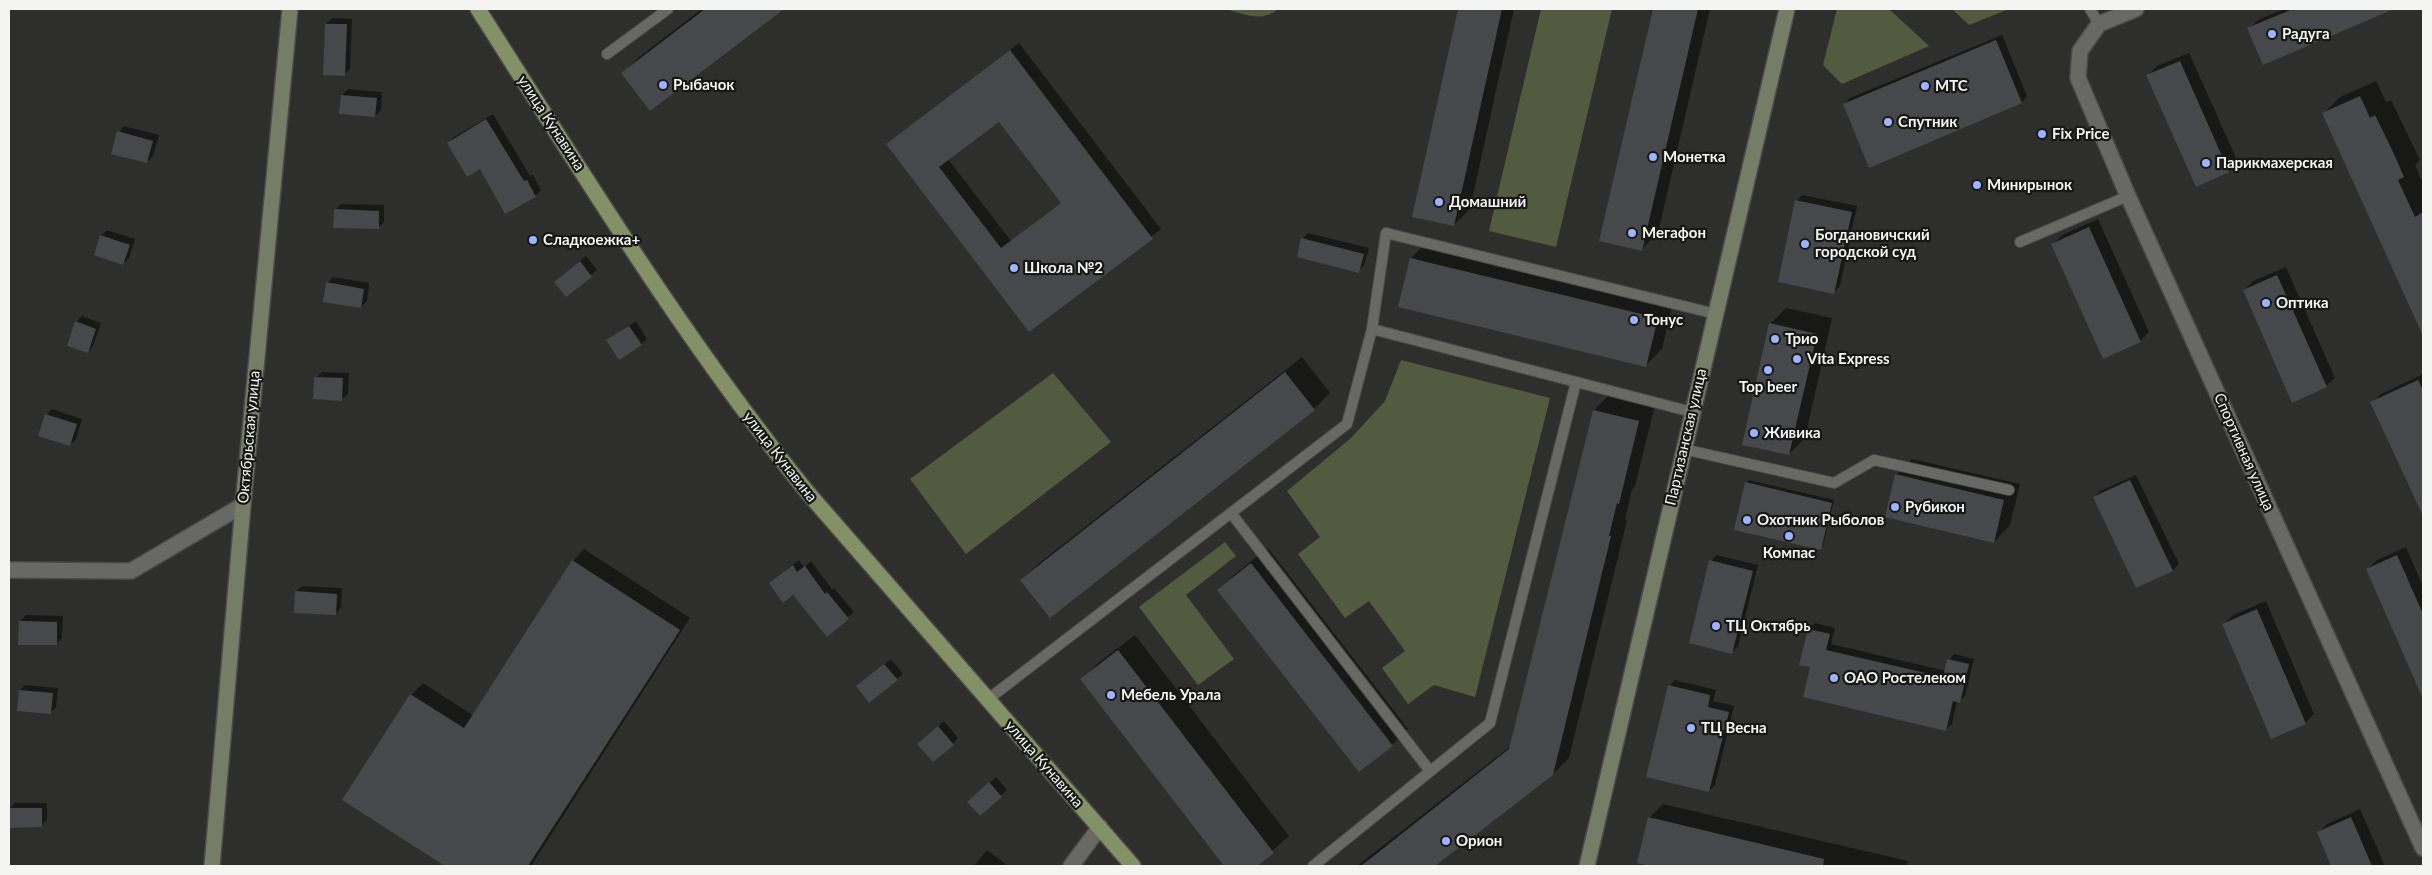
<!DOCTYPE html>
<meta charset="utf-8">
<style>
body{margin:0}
#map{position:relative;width:2432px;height:875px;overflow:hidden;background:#2e2f2c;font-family:Lato,sans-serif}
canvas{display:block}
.frame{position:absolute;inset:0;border:10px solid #f4f5f3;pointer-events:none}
</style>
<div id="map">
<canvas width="2432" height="875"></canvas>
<div class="frame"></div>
</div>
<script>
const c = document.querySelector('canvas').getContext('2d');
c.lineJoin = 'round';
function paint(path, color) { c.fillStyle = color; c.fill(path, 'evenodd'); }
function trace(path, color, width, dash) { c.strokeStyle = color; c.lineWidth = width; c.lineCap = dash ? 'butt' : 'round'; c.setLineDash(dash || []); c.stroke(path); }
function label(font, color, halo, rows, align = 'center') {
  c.font = font + ' Lato,sans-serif'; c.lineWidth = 4.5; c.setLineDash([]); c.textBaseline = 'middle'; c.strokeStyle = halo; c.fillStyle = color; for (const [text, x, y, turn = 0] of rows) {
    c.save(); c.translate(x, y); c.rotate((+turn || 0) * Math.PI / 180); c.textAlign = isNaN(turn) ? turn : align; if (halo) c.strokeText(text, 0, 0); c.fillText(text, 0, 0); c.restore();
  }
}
paint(new Path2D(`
 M 1226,9 L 1278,9 C 1262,23 1244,14 1226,9 Z
 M 1541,9 L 1612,9 L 1556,247 L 1489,231 Z
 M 1837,9 L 1889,9 L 1929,46 L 1842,84 L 1823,65 Z
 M 1952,9 L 2009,9 L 1969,25 Z
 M 1401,360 L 1550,398 L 1475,697 L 1434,685 L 1408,704 L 1382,668 L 1405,651 L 1369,601 L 1345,618 L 1298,554 L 1320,537 L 1287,491 L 1351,438 L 1385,401 Z
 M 1053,373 L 1111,442 L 966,554 L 910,479 Z
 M 1225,542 L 1236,556 L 1186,595 L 1234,659 L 1198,685 L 1139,607 Z`), '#525b3f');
paint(new Path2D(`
 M 702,9 L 782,9 L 650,109 L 623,73 L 639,57 Z
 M 1460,9 L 1514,9 L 1470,209 L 1454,225 L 1414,216 Z
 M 1655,9 L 1710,9 L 1658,233 L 1642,249 L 1601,240 Z
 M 2284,9 L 2383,9 L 2377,15 L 2249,29 L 2258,20 Z
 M 332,18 L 352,19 L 350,69 L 344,75 L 326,24 Z
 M 2002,35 L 2027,96 L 2022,102 L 1870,167 L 1844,104 L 1850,98 Z
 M 1019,43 L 1161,229 L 1029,331 L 888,144 ZM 999,120 L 1062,202 L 1011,241 L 948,159 Z
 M 2189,53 L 2238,162 L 2229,171 L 2197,185 L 2148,75 L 2157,66 Z
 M 2376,81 L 2386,102 L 2391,100 L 2420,160 L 2415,165 L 2423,184 L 2423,308 L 2414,312 L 2323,114 L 2340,97 Z
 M 348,89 L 382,92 L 381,110 L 375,116 L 342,95 Z
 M 493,114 L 530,176 L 533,175 L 541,190 L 535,196 L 481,167 L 448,143 L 454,137 Z
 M 124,126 L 159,135 L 153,156 L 147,162 L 119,132 Z
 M 1802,195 L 1857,206 L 1840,286 L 1834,292 L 1797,201 Z
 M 341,204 L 384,205 L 384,222 L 378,228 L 335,210 Z
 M 2098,219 L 2149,332 L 2140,341 L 2053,244 L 2062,235 Z
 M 107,230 L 135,239 L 129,258 L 123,264 L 101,236 Z
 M 1308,233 L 1369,248 L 1364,265 L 1359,271 L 1302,239 Z
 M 1427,242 L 1673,302 L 1662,349 L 1646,365 L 1411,258 Z
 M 586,256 L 597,270 L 566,295 L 555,282 Z
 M 2286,267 L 2335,378 L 2326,386 L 2244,290 L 2253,281 Z
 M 333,277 L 369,283 L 367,301 L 361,307 L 327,283 Z
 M 1786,308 L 1832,318 L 1805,438 L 1789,454 L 1770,324 Z
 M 82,316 L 101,323 L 93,346 L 88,352 L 76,322 Z
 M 636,321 L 647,339 L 641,344 L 608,341 Z
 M 1302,357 L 1330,393 L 1314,409 L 1050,616 L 1021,580 L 1038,564 Z
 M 322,372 L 349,373 L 348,394 L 342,399 L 316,378 Z
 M 2423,374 L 2423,495 L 2416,498 L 2372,403 L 2381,394 Z
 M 1610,394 L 1655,405 L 1635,486 L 1632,489 L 1625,520 L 1627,520 L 1569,758 L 1552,775 L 1434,866 L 1357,866 L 1512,745 L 1594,410 Z
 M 52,409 L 82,419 L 76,439 L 70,445 L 46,415 Z
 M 1912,459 L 2020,484 L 2010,525 L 1994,542 L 1896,475 Z
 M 2136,475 L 2179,564 L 2173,570 L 2137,586 L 2094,497 L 2100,491 Z
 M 1749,480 L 1834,500 L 1823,546 L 1821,548 L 1746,483 Z
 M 2406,547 L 2423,586 L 2423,676 L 2416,679 L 2368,569 L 2377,560 Z
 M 1268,548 L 1408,729 L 1392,745 L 1219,590 L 1235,574 Z
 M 584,549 L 690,618 L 531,866 L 447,866 L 344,800 L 411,695 L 423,683 L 474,716 L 573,561 Z
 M 1716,555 L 1758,565 L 1738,646 L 1732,652 L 1711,561 Z
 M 799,560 L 804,567 L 811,561 L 832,589 L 834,588 L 854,612 L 827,635 L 793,594 L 770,583 Z
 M 302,586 L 342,588 L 341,608 L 335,614 L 296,591 Z
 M 2266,601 L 2314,714 L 2305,723 L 2224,624 L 2233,615 Z
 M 26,615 L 63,616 L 62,638 L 56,644 L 20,621 Z
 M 1815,623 L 1835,628 L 1831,644 L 1946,671 L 1949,660 L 1954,654 L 1974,659 L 1965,696 L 1959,701 L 1957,701 L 1952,724 L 1946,729 L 1811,666 L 1809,629 Z
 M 1135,635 L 1289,836 L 1255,866 L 1226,866 L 1082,679 L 1098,663 Z
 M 891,659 L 903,674 L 897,679 L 863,681 Z
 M 1675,680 L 1716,690 L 1713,701 L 1734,706 L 1715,785 L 1709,791 L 1669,686 Z
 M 26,685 L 58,688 L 56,707 L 50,713 L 20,690 Z
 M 944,721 L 958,738 L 953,744 L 925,738 Z
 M 996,777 L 1007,790 L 980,815 L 969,802 Z
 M 15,803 L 47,803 L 47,820 L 41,826 L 9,809 Z
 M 1663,804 L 1908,861 L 1907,866 L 1656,866 L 1639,862 L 1649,818 Z
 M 2360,809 L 2385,866 L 2332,866 L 2318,833 L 2327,824 Z
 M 987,850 L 1007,865 L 1006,866 L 974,866 Z`), '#0007');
paint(new Path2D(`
 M 705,9 L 784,9 L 650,111 L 621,73 Z
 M 1458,9 L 1502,9 L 1454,226 L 1412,217 Z
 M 1653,9 L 1698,9 L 1642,251 L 1599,241 Z
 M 2293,9 L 2394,9 L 2263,65 L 2247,28 Z
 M 325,24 L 347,24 L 345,76 L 323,75 Z
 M 1996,40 L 2022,103 L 1869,168 L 1843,104 Z
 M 1010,50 L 1153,239 L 1029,332 L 886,144 ZM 999,122 L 1061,203 L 1001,248 L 939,167 Z
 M 2180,61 L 2229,172 L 2196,187 L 2146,75 Z
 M 341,95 L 377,98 L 375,117 L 339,114 Z
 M 2360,96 L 2370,118 L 2375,115 L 2394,154 L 2404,177 L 2398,180 L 2415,217 L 2423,212 L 2423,336 L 2322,113 Z
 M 486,119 L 524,181 L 527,180 L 536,197 L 505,214 L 480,169 L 467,177 L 447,143 Z
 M 117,131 L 153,141 L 147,163 L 111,154 Z
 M 1795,200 L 1852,212 L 1834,294 L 1778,282 Z
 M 334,209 L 379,211 L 379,229 L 333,228 Z
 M 2089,227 L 2141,342 L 2103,359 L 2051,244 Z
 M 100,235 L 130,245 L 123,265 L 94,255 Z
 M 1301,238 L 1364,254 L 1359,273 L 1297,257 Z
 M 1410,258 L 1658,318 L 1646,367 L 1398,307 Z
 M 580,261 L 592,277 L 566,297 L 554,282 Z
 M 2277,275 L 2327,387 L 2292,403 L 2243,290 Z
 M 326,282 L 364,289 L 361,308 L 323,302 Z
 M 75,321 L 96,329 L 88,353 L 67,346 Z
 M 1769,323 L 1817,334 L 1789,455 L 1742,445 Z
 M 629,326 L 642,345 L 619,360 L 606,340 Z
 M 1285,372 L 1315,410 L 1050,618 L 1020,580 Z
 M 314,377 L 343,378 L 342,401 L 313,399 Z
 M 2418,380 L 2423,390 L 2423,516 L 2370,402 Z
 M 1593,410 L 1639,421 L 1619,504 L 1617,503 L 1609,536 L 1611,536 L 1553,775 L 1435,866 L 1361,866 L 1509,749 Z
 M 45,414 L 77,424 L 70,446 L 38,436 Z
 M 1895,474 L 2004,500 L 1994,543 L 1885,517 Z
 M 2130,480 L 2173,571 L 2136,588 L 2093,497 Z
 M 1745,482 L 1832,503 L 1821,550 L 1734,530 Z
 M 2397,555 L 2423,614 L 2423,699 L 2366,569 Z
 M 572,560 L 680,630 L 528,866 L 445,866 L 342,800 L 410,694 L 464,728 Z
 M 1709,560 L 1753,571 L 1732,654 L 1689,643 Z
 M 1251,563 L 1393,746 L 1359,772 L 1217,590 Z
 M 793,565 L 797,572 L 805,566 L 825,594 L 827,592 L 849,619 L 827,637 L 793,595 L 783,603 L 769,583 Z
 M 295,591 L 337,594 L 336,615 L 294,613 Z
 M 2257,609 L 2306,724 L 2271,739 L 2222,624 Z
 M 19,621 L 57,622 L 57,645 L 18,645 Z
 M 1808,629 L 1830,634 L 1826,650 L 1943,677 L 1947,659 L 1969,664 L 1960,703 L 1953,701 L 1946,731 L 1803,697 L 1810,667 L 1799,665 Z
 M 1118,650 L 1274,853 L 1257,866 L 1224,866 L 1080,679 Z
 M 884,664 L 898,680 L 869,703 L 856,686 Z
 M 1668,685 L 1710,695 L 1708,707 L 1729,712 L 1709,792 L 1646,777 Z
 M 19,690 L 53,693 L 51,714 L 17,711 Z
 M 938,726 L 954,745 L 933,762 L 917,744 Z
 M 989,782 L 1002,797 L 980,816 L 967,802 Z
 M 9,808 L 42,808 L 42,827 L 9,828 Z
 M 1648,817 L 1824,859 L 1823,866 L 1651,866 L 1637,863 Z
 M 2351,817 L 2372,866 L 2331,866 L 2317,832 Z`), '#46484b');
const lane = new Path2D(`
 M 2090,9 L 2099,24
 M 607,54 L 668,9
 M 2020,242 L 2128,196
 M 1372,329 L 1692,412
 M 1683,449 L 1834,483 L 1874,460 L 2009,490
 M 1231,513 L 1430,771
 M 987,700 L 1347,424 L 1372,329 L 1386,233 L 1716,314
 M 1313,866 L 1490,723 L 1576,382`);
const street = new Path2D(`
 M 2136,9 L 2099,24 L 2080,51 L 2078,78 L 2128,196 L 2423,848
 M 9,570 L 131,571 L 243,505
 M 1071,866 L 1100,827`);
const secondary = new Path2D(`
 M 212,866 L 243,505 L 290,9
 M 1587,866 L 1787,9`);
const primary = new Path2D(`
 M 478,9 C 583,174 685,341 808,493 L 1133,866`);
trace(lane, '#4b4c4a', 12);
trace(street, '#4b4c4a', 18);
trace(secondary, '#4b4c4a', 18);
trace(primary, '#4b4c4a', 18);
trace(lane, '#686965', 10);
trace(street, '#686965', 15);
trace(secondary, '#767d66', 15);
trace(primary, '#849167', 15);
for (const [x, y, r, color] of [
 [2272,34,5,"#9db4fd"],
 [663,85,5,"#9db4fd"],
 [1925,86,5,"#9db4fd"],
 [1888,122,5,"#9db4fd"],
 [2042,134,5,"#9db4fd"],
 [1653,157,5,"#9db4fd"],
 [2206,163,5,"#9db4fd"],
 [1977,185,5,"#9db4fd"],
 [1439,202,5,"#9db4fd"],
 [1632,233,5,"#9db4fd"],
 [533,240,5,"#9db4fd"],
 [1805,244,5,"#9db4fd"],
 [1014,268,5,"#9db4fd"],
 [2266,303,5,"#9db4fd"],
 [1634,320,5,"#9db4fd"],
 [1775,339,5,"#9db4fd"],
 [1797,359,5,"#9db4fd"],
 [1768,370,5,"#9db4fd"],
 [1754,433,5,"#9db4fd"],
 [1895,507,5,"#9db4fd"],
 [1747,520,5,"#9db4fd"],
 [1789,536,5,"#9db4fd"],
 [1716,626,5,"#9db4fd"],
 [1834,678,5,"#9db4fd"],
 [1111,695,5,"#9db4fd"],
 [1691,728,5,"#9db4fd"],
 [1446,841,5,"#9db4fd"]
]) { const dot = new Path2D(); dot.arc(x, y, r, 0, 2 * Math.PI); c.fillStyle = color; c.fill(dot); trace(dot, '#171716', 2); }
label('bold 15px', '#f4f5f3', '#171716', [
 ["Радуга",2282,34],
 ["Рыбачок",673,85],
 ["МТС",1935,86],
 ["Спутник",1898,122],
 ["Fix Price",2052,134],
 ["Монетка",1663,157],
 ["Парикмахерская",2216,163],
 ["Минирынок",1987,185],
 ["Домашний",1449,202],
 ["Мегафон",1642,233],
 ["Богдановичский",1815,235],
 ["городской суд",1815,252],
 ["Сладкоежка+",543,240],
 ["Школа №2",1024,268],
 ["Оптика",2276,303],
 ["Тонус",1644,320],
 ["Трио",1785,339],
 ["Vita Express",1807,359],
 ["Top beer",1768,387,"center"],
 ["Живика",1764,433],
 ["Рубикон",1905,507],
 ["Охотник Рыболов",1757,520],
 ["Компас",1789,553,"center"],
 ["ТЦ Октябрь",1726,626],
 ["ОАО Ростелеком",1844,678],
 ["Мебель Урала",1121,695],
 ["ТЦ Весна",1701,728],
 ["Орион",1456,841]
], 'left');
label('15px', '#f4f5f3', '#171716', [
 ["улица Кунавина",551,123,57],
 ["Октябрьская улица",249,437,-85],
 ["Партизанская улица",1686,437,-77],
 ["Спортивная улица",2244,452,66],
 ["улица Кунавина",780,457,52],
 ["улица Кунавина",1044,764,49]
]);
</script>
